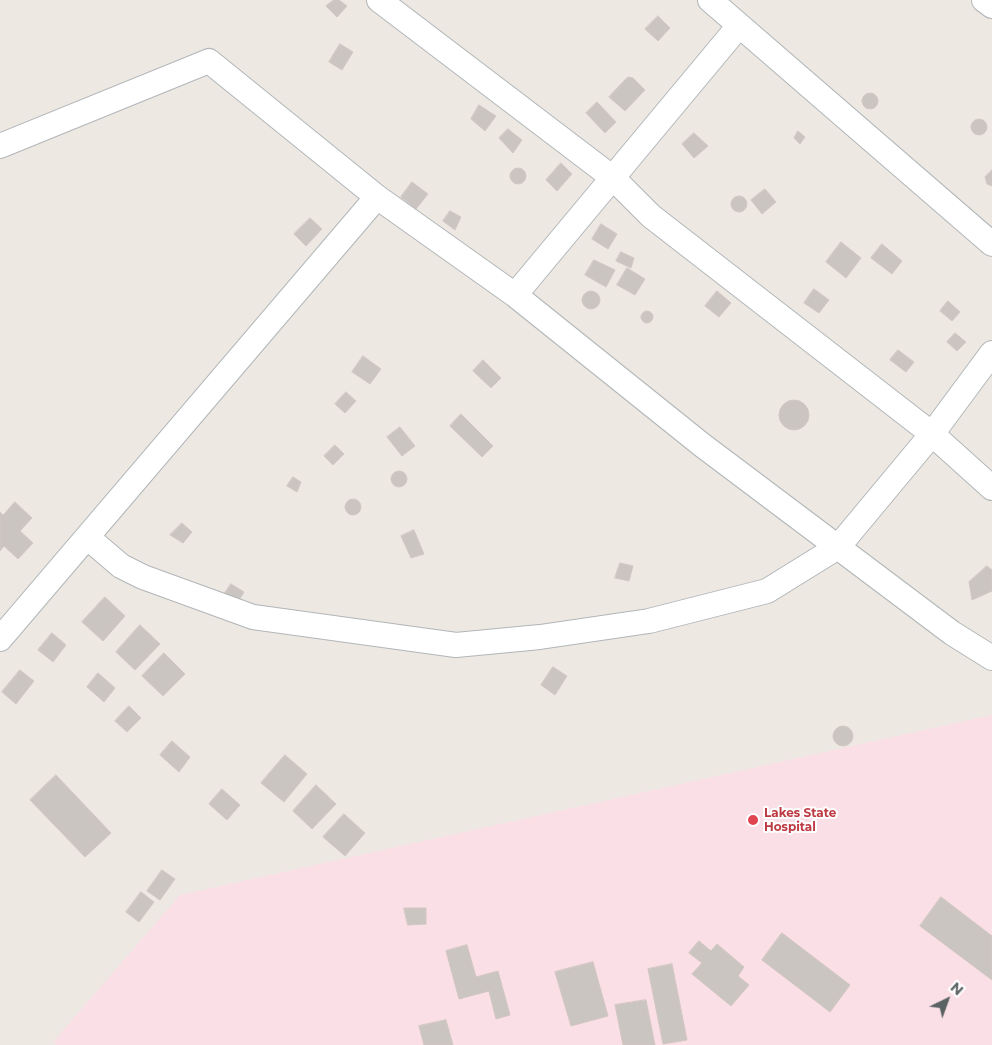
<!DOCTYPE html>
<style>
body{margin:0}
#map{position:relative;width:992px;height:1045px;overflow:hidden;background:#eee8e3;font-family:Montserrat,sans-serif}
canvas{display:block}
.north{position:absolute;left:922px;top:975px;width:50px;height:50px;-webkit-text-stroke:4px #fff;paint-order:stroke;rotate:42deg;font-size:14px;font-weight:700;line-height:20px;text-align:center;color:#5b6264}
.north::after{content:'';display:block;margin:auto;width:18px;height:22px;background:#5b6264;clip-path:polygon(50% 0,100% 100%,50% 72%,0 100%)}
</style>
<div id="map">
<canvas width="992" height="1045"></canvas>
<div class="north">N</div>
</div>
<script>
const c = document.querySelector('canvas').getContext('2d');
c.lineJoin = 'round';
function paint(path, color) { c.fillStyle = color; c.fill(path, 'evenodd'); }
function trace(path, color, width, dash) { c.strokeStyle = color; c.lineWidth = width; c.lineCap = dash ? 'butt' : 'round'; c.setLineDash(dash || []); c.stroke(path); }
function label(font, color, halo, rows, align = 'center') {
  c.font = font + ' Montserrat,sans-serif'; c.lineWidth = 4; c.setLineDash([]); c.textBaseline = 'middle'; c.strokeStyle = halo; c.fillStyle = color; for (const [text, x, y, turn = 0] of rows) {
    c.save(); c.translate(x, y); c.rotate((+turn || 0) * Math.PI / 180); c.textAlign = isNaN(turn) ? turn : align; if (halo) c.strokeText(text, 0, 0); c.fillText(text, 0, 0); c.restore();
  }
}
paint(new Path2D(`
 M 992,715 L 992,1045 L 56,1045 L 54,1041 L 180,895 Z`), '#fbdfe6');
const building = new Path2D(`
 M 334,0 L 339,0 L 347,6 L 337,17 L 326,6 Z
 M 658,16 L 670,28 L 658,41 L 645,29 Z
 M 340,44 L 353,52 L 342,70 L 329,62 Z
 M 628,77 L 633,78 L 645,90 L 625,111 L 609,97 Z
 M862 101a8 8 0 1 1 16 0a8 8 0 1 1-16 0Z
 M 597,102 L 616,122 L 605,133 L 586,113 Z
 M 479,105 L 496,116 L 485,131 L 471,119 Z
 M971 127a8 8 0 1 1 16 0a8 8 0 1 1-16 0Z
 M 508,129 L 522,140 L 513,153 L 499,138 Z
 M 798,131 L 805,137 L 800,144 L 794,138 Z
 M 694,133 L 708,146 L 694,158 L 682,144 Z
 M 561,163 L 572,174 L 557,191 L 546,180 Z
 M510 176a8 8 0 1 1 16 0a8 8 0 1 1-16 0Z
 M 992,170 L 992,186 L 987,184 L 985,177 Z
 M 412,182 L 428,194 L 416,209 L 401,197 Z
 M 765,189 L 776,202 L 762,214 L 751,200 Z
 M731 204a8 8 0 1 1 16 0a8 8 0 1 1-16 0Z
 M 450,211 L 461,217 L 455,230 L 443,221 Z
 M 310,218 L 322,229 L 306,246 L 294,234 Z
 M 601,224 L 617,234 L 608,249 L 592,239 Z
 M 841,242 L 861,258 L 846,278 L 826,262 Z
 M 882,244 L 902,261 L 892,274 L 871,258 Z
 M 621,252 L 634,258 L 631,268 L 616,261 Z
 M 594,260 L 615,270 L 606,287 L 585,275 Z
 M 627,268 L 645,279 L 635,295 L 617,285 Z
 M 814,289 L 829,300 L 819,313 L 804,303 Z
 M582 300a9 9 0 1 1 18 0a9 9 0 1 1-18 0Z
 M 717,291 L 731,303 L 719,317 L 705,306 Z
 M 948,301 L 960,312 L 952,321 L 940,311 Z
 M641 317a6 6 0 1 1 12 0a6 6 0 1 1-12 0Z
 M 955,333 L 966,342 L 957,351 L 947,342 Z
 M 898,350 L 914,362 L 906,372 L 890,360 Z
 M 363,356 L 381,369 L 370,384 L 352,372 Z
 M 483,360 L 501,378 L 491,388 L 473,371 Z
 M 346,392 L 356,401 L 345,413 L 335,404 Z
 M779 415a15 15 0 1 1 30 0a15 15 0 1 1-30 0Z
 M 461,414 L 493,446 L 482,457 L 450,426 Z
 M 400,427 L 415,446 L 402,456 L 387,437 Z
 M 335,445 L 344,454 L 333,465 L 324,456 Z
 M391 479a8 8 0 1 1 16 0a8 8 0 1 1-16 0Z
 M 293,477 L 301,482 L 297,492 L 287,486 Z
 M345 507a8 8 0 1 1 16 0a8 8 0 1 1-16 0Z
 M 15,502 L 32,518 L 20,531 L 33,543 L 18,559 L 4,546 L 0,551 L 0,512 L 3,515 Z
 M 182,523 L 192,532 L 183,543 L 170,535 Z
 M 414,530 L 424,554 L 411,558 L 401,536 Z
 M 620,563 L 633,566 L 629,581 L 615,578 Z
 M 987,566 L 992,570 L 992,591 L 972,600 L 969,582 Z
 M 231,584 L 244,592 L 236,605 L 223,596 Z
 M 105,597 L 125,616 L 103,641 L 82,622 Z
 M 140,625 L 160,644 L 135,670 L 116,652 Z
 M 52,633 L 66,645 L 53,662 L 38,650 Z
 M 164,653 L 185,674 L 163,696 L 142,676 Z
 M 553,667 L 567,676 L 555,695 L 541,685 Z
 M 20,670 L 34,681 L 16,704 L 2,692 Z
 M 98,673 L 115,688 L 104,702 L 87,687 Z
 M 129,706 L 141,718 L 127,732 L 115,721 Z
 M833 736a10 10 0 1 1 20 0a10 10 0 1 1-20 0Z
 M 172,741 L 190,757 L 179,772 L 160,755 Z
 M 285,755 L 307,774 L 284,802 L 261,783 Z
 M 56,775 L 111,833 L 85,857 L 30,800 Z
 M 316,785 L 336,804 L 312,829 L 293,811 Z
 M 222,789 L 240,805 L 227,820 L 209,804 Z
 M 344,814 L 365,833 L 345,856 L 323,837 Z
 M 162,870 L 175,879 L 160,900 L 147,891 Z
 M 141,892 L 154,902 L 139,922 L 126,912 Z
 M 941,897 L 992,936 L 992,980 L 920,926 Z
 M 404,908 L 426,908 L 426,924 L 408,925 Z
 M 782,933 L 850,985 L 830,1012 L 762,960 Z
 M 699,941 L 711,951 L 717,944 L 744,967 L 738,976 L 749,985 L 731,1006 L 692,974 L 702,963 L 689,953 Z
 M 467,945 L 476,977 L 498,971 L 510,1015 L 496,1019 L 489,991 L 459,999 L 446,951 Z
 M 593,962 L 608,1016 L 571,1026 L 555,972 Z
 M 672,964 L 687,1040 L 663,1044 L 648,969 Z
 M 646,1000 L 655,1045 L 623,1045 L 615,1005 Z
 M 446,1020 L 453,1045 L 424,1045 L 419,1026 Z`);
paint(building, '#cbc5c2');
trace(building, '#d2c7c1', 1);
const street = new Path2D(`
 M 379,0 L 613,178 L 651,216 L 932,434 L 992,488
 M 710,0 L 992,244
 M 984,0 L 992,6
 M 0,146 L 209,61 L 377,197 L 515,295 L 702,445 L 952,633 L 992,658
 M 515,295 L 738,27
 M 87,537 L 121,566 L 143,577 L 253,617 L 456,645 L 540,637 L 649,621 L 767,591 L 838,547 L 932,434 L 992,353
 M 0,639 L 377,197`);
trace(street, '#b1b6b8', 26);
trace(street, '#fff', 24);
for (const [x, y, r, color] of [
 [753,820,6,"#e0444e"]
]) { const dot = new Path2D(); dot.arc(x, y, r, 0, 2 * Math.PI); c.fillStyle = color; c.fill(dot); trace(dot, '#fff', 2); }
label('bold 12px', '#be3a42', '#fff', [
 ["Lakes State",764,813],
 ["Hospital",764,827]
], 'left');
</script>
